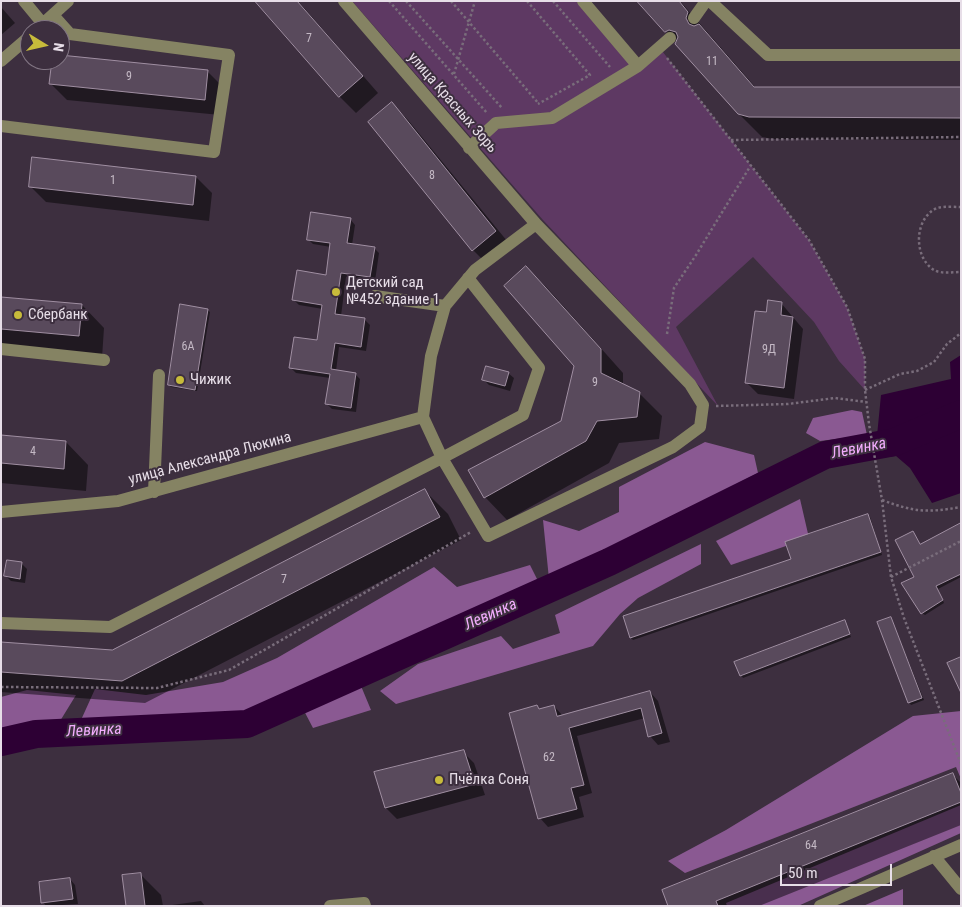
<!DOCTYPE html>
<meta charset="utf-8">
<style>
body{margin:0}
#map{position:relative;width:962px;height:907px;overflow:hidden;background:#3d2f3f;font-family:"Roboto Condensed",sans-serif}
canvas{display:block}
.frame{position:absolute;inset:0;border:2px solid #e7dee8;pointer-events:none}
.north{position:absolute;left:20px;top:20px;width:50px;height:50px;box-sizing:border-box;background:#3d2f3f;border:1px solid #817583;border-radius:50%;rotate:99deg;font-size:14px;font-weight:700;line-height:20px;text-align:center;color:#e7dee8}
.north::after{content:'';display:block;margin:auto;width:18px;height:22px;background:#c7bb3b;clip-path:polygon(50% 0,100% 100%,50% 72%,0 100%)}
.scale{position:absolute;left:780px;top:864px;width:112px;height:22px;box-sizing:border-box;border:2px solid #e7dee8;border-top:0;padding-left:6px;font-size:15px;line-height:18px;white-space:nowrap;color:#e7dee8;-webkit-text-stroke:4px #3d2f3f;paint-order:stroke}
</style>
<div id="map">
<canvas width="962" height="907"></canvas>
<div class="frame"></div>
<div class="north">N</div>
<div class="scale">50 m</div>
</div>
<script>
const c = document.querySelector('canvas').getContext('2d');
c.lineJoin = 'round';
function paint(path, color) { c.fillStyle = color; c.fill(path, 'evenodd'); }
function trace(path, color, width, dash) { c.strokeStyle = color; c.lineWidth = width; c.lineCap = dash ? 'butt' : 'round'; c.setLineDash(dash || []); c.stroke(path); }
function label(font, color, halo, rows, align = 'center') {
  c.font = font + ' "Roboto Condensed",sans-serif'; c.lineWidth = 4; c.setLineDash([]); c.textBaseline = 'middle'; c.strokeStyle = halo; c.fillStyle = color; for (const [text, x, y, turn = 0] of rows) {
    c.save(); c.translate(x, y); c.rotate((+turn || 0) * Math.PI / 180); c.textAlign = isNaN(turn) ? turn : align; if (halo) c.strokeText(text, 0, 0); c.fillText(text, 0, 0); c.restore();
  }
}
paint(new Path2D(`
 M 352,1 L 583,1 L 638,66 L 659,47 L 809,240 L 847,307 L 865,359 L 865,390 L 839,361 L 814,322 L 753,257 L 676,327 L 718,406 L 543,220 Z`), '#5e3963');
paint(new Path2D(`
 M 852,410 L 862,412 L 867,435 L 820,441 L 806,433 L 813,418 Z
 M 705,442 L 754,455 L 758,473 L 587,562 L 549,579 L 543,520 L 579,531 L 619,512 L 619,487 Z
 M 800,499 L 809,538 L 731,565 L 716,541 Z
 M 701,544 L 701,564 L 638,598 L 620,614 L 593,646 L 396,704 L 380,691 L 418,664 L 501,636 L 513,649 L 560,633 L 555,615 Z
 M 530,565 L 539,583 L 246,718 L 94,722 L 81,720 L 95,689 L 146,695 L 223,682 L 277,658 L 434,567 L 457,587 Z
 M 361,686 L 371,710 L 313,728 L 302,707 Z
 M 27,690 L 76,695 L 57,726 L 1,735 L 1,697 Z
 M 961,711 L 961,779 L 956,767 L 685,873 L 668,861 L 726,830 L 913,716 Z
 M 961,805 L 961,833 L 798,906 L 727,906 L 726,903 Z
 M 903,889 L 903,906 L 863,906 Z`), '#8a5992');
paint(new Path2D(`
 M 961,355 L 961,493 L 932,503 L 910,468 L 896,456 L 879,458 L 876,446 L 881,395 L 951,379 L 950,362 Z`), '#2d0034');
paint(new Path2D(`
 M 257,1 L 298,1 L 378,93 L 356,113 L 340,97 Z
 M 639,1 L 680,1 L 756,88 L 961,89 L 961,140 L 773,139 L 762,137 L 739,114 Z
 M 1,7 L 15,23 L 1,35 Z
 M 60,57 L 207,71 L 223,87 L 220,115 L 67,100 L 51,84 L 53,60 L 60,60 Z
 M 392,104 L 408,120 L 512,247 L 489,266 L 473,250 Z
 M 196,177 L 212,193 L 209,221 L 46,202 L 30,186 Z
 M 350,219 L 355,225 L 352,245 L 374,248 L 379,253 L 375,281 L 346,277 L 341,316 L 364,319 L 370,325 L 366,351 L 339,347 L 336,371 L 355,374 L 360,379 L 356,412 L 332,409 L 327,404 L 330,378 L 296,373 L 290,367 L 318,342 L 323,309 L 299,305 L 294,300 L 327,276 L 331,247 L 313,244 L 308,239 Z
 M 526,267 L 549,290 L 623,373 L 623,385 L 639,393 L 662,416 L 659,439 L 619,443 L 609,463 L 507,520 L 485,497 L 562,422 L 575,366 Z
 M 1,299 L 82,305 L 104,328 L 102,358 L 1,350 Z
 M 781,303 L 803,329 L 794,399 L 758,394 L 747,383 L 767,313 Z
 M 207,310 L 210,312 L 197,391 L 171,387 L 169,385 Z
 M 508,373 L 514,378 L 510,391 L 489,385 L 484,380 Z
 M 1,436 L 66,442 L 88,465 L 86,491 L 1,483 Z
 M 425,491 L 448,514 L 461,540 L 145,703 L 1,692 L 1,644 L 112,652 Z
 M 867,515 L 870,517 L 882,555 L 633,640 L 631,638 L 792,559 Z
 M 961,524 L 961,577 L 938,589 L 944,603 L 925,615 L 922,613 L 915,577 L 920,545 Z
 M 22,564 L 27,569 L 25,583 L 11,581 L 6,576 Z
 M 891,618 L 924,700 L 911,705 L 909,702 Z
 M 844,622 L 851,637 L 743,678 L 741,675 Z
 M 650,692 L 658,701 L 670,742 L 658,745 L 650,736 L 645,718 L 577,736 L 592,793 L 579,797 L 584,817 L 548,827 L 540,818 L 537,706 L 541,710 L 554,706 L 562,715 Z
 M 463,752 L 474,763 L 485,795 L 397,819 L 386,808 Z
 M 953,775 L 961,783 L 961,825 L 759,906 L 669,906 Z
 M 140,874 L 161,895 L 163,906 L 133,906 Z
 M 70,879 L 75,885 L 78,904 L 46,906 L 43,902 Z
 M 201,901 L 205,906 L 165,906 Z`), '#0007');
trace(new Path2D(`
 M 1,742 L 36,734 L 247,724 L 609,562 L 825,455 L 895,442 L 961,414`), '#2d0034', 28);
const building = new Path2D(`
 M 255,1 L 297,1 L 363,76 L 339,97 Z
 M 637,1 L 679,1 L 688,12 L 686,18 L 689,24 L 694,26 L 699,24 L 754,87 L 961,87 L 961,118 L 749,117 L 738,114 L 675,44 L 678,37 L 676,32 L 669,30 L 665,32 Z
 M 60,55 L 208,70 L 205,100 L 49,84 L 52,60 L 60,60 Z
 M 392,102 L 496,231 L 472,251 L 368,122 Z
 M 32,157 L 196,176 L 193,205 L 29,187 Z
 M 311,212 L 351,218 L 347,243 L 375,247 L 370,277 L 341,273 L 335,314 L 365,318 L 361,347 L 335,343 L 331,369 L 356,373 L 351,408 L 325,404 L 330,374 L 289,368 L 294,337 L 317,340 L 322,305 L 292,300 L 297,270 L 326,275 L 330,243 L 307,240 Z
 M 526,266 L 601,349 L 601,373 L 640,392 L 637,417 L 597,421 L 586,441 L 484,498 L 468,470 L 561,421 L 574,366 L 504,286 Z
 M 1,297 L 82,304 L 79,336 L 1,329 Z
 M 768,300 L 782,302 L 781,315 L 793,317 L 784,388 L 745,383 L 755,311 L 766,312 Z
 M 180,304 L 208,309 L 195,390 L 168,385 Z
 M 486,366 L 509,372 L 505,386 L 482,380 Z
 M 1,435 L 66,441 L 64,469 L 1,463 Z
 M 425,489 L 440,517 L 122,681 L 1,672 L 1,642 L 112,650 Z
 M 868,514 L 881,552 L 630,638 L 623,616 L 791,559 L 785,542 Z
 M 961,523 L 961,574 L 936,586 L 943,600 L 921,614 L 901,583 L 914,577 L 895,540 L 913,531 L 920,544 Z
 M 7,560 L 22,562 L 20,579 L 4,576 Z
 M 891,617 L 922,698 L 908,703 L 877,622 Z
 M 845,620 L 850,634 L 740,676 L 734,662 Z
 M 961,657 L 961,693 L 947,663 Z
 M 650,691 L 662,733 L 648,737 L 641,708 L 569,728 L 584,785 L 571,788 L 577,809 L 538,819 L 509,713 L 537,705 L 539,709 L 554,705 L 557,716 Z
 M 464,750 L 475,784 L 385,808 L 374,772 Z
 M 953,773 L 961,793 L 961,802 L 716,901 L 718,906 L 668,906 L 662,890 Z
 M 141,873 L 145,906 L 126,906 L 122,875 Z
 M 70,878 L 73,899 L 41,903 L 39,882 Z`);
paint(building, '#594a5c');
trace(building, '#a08fa2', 1);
trace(new Path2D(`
 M 389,1 L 487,113
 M 406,1 L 502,108
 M 451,1 L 539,104
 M 527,1 L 590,75 L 538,104
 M 553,1 L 610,67
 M 667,58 L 809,240 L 847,307 L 865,359 L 865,390 L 869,424 L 882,500 L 891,577 L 904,618 L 961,764
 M 454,74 L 475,1
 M 731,140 L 961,137
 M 961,207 C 954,207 944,206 937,208 C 914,218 913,257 934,270 C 941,274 953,272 961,272
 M 667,334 L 674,288 L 696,255 L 751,165
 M 865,390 L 900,374 L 917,371 L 934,362 L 947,344 L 961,333
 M 716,406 L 788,404 L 835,398 L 866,402
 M 882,500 C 914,512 927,513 961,507
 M 891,577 L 961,541
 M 1,687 L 157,688 L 229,670 L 471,532`), '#796d7b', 2.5, [2.5, 2.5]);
trace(new Path2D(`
 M 24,1 L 43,24
 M 583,1 L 638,66
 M 710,1 L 768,55 L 961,55
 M 694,18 L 706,1
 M 36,30 L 68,1
 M 1,61 L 30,36
 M 1,126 L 214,152 L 229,55 L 70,34 L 53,15
 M 469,148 L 496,123 L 552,118 L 638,66 L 670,38
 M 468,278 L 539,368 L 523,415 L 442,458 L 423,417 L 431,356 L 445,306 L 475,270 L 536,224
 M 375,296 L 445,306
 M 1,349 L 104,360
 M 154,492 L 159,375
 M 1,512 L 118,501 L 423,417
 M 1,623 L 110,627 L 442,458 L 488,536 L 673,447 L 700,427 L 703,405 L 690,384 L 536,224 L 344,1
 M 934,856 L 961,889
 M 330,906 L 364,903 L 365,906
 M 820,906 L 961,845`), '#858363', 12);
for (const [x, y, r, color] of [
 [336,292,5,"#c7bb3b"],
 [18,315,5,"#c7bb3b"],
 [180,380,5,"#c7bb3b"],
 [439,780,5,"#c7bb3b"]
]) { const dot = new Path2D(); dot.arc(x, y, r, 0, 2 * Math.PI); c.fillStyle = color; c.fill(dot); trace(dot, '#3d2f3f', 2); }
label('12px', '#c4b9c5', null, [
 ["7",309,39],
 ["11",712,62],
 ["9",129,77],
 ["8",432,176],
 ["1",113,181],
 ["6А",188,347],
 ["9Д",769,350],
 ["9",595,383],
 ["4",33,452],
 ["7",284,580],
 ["62",549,758],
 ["64",811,846]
]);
label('15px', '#e7dee8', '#3d2f3f', [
 ["улица Красных Зорь",452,103,49],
 ["улица Александра Люкина",210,459,-15]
]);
label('15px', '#e7dee8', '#3d2f3f', [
 ["Детский сад",346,283],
 ["№452 здание 1",346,300],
 ["Сбербанк",28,315],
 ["Чижик",190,380],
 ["Пчёлка Соня",449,780]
], 'left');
label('italic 16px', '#f3adfe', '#3d2f3f', [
 ["Левинка",859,449,-11],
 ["Левинка",491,615,-24],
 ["Левинка",94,731,-3]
]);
</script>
